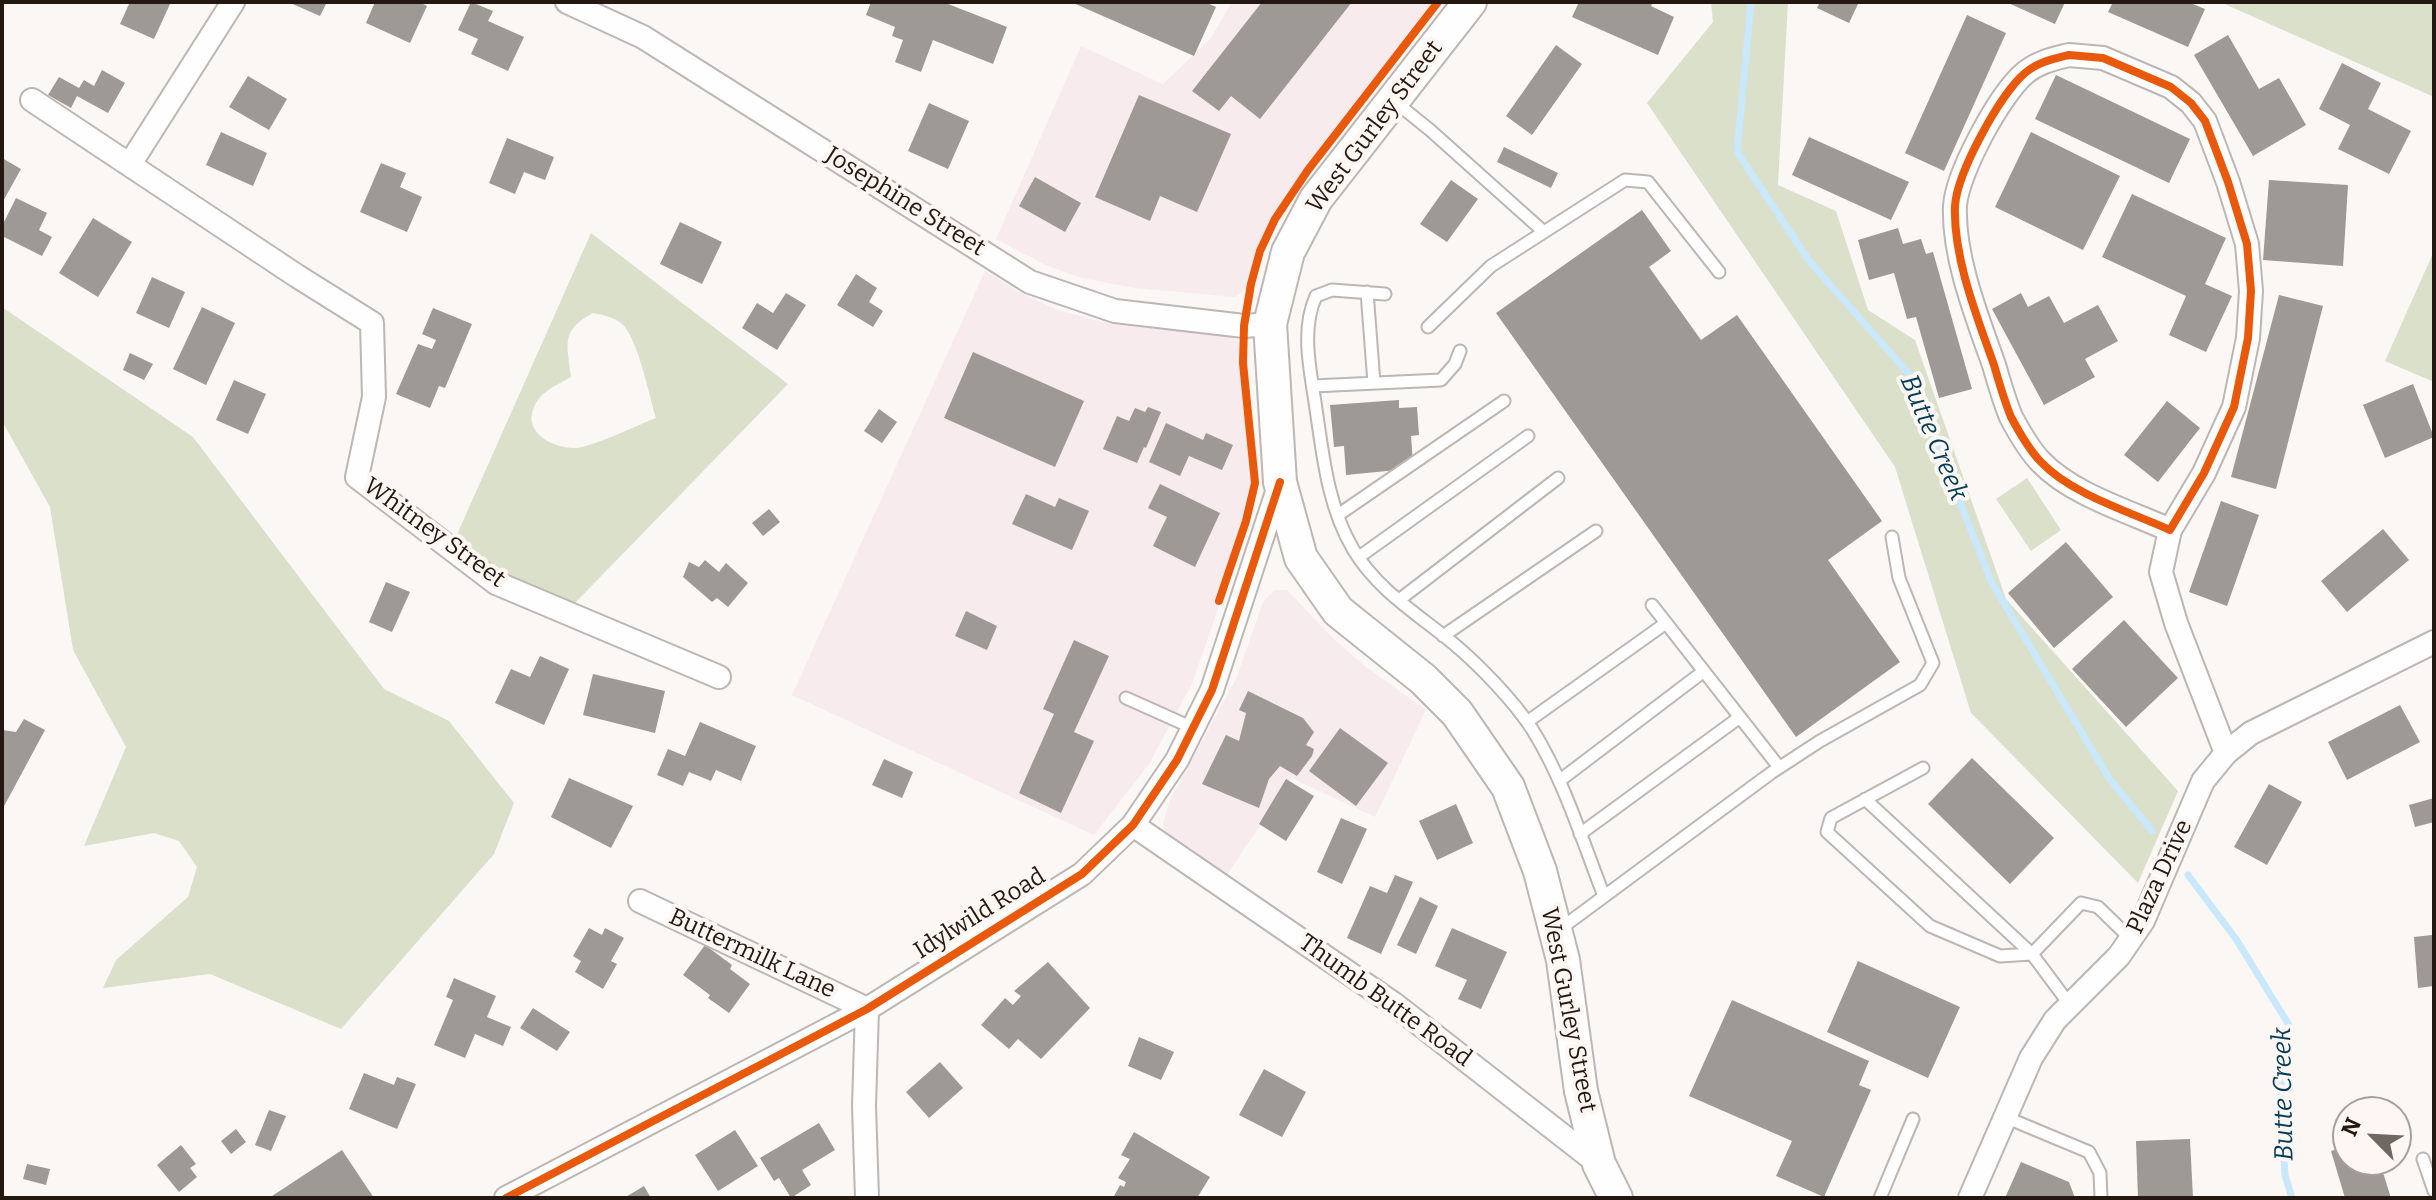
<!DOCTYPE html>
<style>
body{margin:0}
#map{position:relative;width:2436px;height:1200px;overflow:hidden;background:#faf7f5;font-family:Bitter,serif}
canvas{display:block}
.frame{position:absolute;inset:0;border:4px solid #241912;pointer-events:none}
.north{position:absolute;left:2332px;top:1096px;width:80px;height:80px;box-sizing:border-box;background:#fdf6f2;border:2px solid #a69e98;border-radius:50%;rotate:294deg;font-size:22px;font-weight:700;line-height:32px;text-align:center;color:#241912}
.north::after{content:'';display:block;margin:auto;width:28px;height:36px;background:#6f6761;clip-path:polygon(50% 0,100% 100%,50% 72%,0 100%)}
</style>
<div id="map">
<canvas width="2436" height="1200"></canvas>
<div class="frame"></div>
<div class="north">N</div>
</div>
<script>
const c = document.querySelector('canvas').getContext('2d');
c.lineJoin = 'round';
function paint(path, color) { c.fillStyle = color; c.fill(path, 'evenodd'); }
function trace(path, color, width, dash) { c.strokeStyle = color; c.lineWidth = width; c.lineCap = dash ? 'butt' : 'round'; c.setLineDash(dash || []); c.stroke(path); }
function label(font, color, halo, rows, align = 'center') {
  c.font = font + ' Bitter,serif'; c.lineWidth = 8; c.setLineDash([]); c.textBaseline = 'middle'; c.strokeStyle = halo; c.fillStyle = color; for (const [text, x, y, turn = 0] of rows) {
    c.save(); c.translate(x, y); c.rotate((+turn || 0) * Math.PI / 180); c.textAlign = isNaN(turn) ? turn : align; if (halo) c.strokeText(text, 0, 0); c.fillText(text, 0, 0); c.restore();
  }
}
paint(new Path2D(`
 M 1232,2 L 1442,2 L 1289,195 L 1269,231 L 1256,276 L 1248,288 L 1235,297 L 1135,288 L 1082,278 L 1045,265 L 996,239 L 1081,46 L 1163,84 L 1210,39 Z
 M 985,271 L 1019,292 L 1058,310 L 1111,324 L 1227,336 L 1237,340 L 1245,356 L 1259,473 L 1254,505 L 1192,684 L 1149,764 L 1094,835 L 792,695 Z
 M 1274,590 L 1287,590 L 1335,640 L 1366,667 L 1426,710 L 1375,817 L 1292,778 L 1226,876 L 1165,833 L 1163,823 L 1170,800 L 1236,679 L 1263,602 Z`), '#f7ebee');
paint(new Path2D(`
 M 1711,2 L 1788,2 L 1778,185 L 1836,211 L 1868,310 L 1915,340 L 2006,599 L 2178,791 L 2138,883 L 1971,713 L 1895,467 L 1647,103 L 1713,22 Z
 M 2220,2 L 2434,2 L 2434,97 Z
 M 591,233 L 788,384 L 572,606 L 496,571 L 455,539 ZM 593,313 C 603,315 614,317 622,324 C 638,338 649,396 656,418 C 638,425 590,448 575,448 C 550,448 520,430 536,403 C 543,390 559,384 571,377 C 567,343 560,331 593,313 Z
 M 2434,251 L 2434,382 L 2385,361 Z
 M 2,307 L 193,437 L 384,689 L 449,721 L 514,803 L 494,854 L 341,1029 L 210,974 L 103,988 L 116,960 L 188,897 L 197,867 L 179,841 L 154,833 L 84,846 L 126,747 L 73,650 L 50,507 L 2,421 Z
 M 2027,478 L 2061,530 L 2031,551 L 1996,499 Z`), '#dbe0cb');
trace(new Path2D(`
 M 1751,2 L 1737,152 L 1810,262 L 1909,374 L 1992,583 L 2109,778 L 2152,831
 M 2188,875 L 2236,939 L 2289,1025 L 2280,1092 L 2285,1175 L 2292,1198`), '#cae8fb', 7);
paint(new Path2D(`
 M 124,2 L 165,2 L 170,4 L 154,39 L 120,24 L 129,4 Z
 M 288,2 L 327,2 L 320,16 Z
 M 375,2 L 419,2 L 427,6 L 410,43 L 366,23 Z
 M 471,2 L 493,11 L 488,21 L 524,37 L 508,71 L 471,54 L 478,39 L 458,30 Z
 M 871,2 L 943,2 L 1007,27 L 993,64 L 933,40 L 921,72 L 895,62 L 903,40 L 892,36 L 895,27 L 866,15 Z
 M 1071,2 L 1205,2 L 1216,7 L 1194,56 Z
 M 1262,2 L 1352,2 L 1260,119 L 1231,96 L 1219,111 L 1192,91 Z
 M 1579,2 L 1653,2 L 1651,6 L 1674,17 L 1658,55 L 1572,17 Z
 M 1820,2 L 1859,2 L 1849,23 L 1817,8 Z
 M 2006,2 L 2065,2 L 2055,24 Z
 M 2113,2 L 2188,2 L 2205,9 L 2188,47 L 2108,12 Z
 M 1967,15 L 2006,33 L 1944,171 L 1905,153 Z
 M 2228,35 L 2259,89 L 2279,78 L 2306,125 L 2253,156 L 2194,55 Z
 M 1556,45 L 1582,64 L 1532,135 L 1506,116 Z
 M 2342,63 L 2381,83 L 2368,109 L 2411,131 L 2389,174 L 2338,149 L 2350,125 L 2319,109 Z
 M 102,70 L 125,83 L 108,113 L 77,96 L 71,108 L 48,95 L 59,77 L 79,88 L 84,80 L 94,86 Z
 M 2056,75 L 2190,139 L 2169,183 L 2035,119 Z
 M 248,76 L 287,99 L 269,130 L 229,107 Z
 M 1139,95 L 1231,134 L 1197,212 L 1160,196 L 1150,221 L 1095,197 Z
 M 929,103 L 969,121 L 948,169 L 908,151 Z
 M 221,132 L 267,153 L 253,186 L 206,165 Z
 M 2031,132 L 2120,176 L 2083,250 L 1995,207 Z
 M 1809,137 L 1909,182 L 1891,220 L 1792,175 Z
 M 507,138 L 554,157 L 545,180 L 524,172 L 515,194 L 489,183 Z
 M 1504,147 L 1558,173 L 1551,188 L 1497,162 Z
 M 2,158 L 21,169 L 2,203 Z
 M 381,163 L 406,173 L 400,187 L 422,197 L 407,232 L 360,212 Z
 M 1035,177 L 1081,203 L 1065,232 L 1019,206 Z
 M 1451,180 L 1478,199 L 1447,242 L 1420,224 Z
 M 2269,180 L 2348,185 L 2343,266 L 2263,260 Z
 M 2132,194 L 2226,238 L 2205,284 L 2232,296 L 2206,352 L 2169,335 L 2186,296 L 2102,257 Z
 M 16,198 L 47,213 L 39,230 L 52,237 L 42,256 L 2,236 L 2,226 Z
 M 1642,210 L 1671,251 L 1649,267 L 1701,340 L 1737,315 L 1882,521 L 1828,560 L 1900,662 L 1796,737 L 1496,313 Z
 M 93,218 L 132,242 L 98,297 L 59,273 Z
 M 680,222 L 722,242 L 702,284 L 660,264 Z
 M 1898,228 L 1903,244 L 1921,239 L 1926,254 L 1933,252 L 1972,389 L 1939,398 L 1916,317 L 1907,319 L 1894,273 L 1869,280 L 1858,240 Z
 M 856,274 L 877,288 L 869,302 L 883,311 L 873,327 L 837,305 Z
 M 152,277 L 185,292 L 169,328 L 136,313 Z
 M 786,293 L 806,305 L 777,350 L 742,328 L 757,303 L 773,313 Z
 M 2021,293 L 2028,307 L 2049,296 L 2064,323 L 2098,305 L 2118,341 L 2085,359 L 2095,377 L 2044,405 L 1992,309 Z
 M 2279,295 L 2323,306 L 2276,489 L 2231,477 Z
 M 202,307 L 235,323 L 206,385 L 173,369 Z
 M 433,308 L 472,324 L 445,388 L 439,386 L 430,408 L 396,394 L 418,344 L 432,349 L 436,340 L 422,334 Z
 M 973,352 L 1084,401 L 1055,467 L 944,418 Z
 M 130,353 L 153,364 L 144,380 L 123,370 Z
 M 234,380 L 266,394 L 248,434 L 216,420 Z
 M 2413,384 L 2434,437 L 2385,458 L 2363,405 Z
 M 1399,400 L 1399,408 L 1417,407 L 1419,435 L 1411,436 L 1413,464 L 1397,465 L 1397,470 L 1346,475 L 1344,446 L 1334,447 L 1330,405 Z
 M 2167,401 L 2200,428 L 2158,482 L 2124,455 Z
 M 1148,407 L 1161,412 L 1146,448 L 1144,447 L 1137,463 L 1103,449 L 1117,416 L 1129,421 L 1135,408 L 1145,412 Z
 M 879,409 L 897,422 L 882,443 L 864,431 Z
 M 1166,423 L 1203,440 L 1206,433 L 1233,445 L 1222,470 L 1189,456 L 1180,476 L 1149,462 Z
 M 1160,484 L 1220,513 L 1195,567 L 1153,546 L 1167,517 L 1148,508 Z
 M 1026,494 L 1055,507 L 1059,498 L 1089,511 L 1072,550 L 1012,524 Z
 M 2221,501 L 2259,515 L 2227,606 L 2189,592 Z
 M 769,509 L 780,522 L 763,536 L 752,523 Z
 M 2383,529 L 2409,560 L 2347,612 L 2321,581 Z
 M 2066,542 L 2113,597 L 2054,648 L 2008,593 Z
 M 705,560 L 719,572 L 726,563 L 748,583 L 728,607 L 717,598 L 712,602 L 683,577 L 689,562 L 699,567 Z
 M 386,582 L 410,592 L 392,632 L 369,622 Z
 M 966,611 L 997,626 L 987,650 L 955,636 Z
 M 2124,620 L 2178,678 L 2126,727 L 2072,669 Z
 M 1074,640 L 1109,656 L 1074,732 L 1094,741 L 1061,813 L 1019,793 L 1054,714 L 1043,709 Z
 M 540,656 L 569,669 L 544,725 L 495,703 L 511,669 L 530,677 Z
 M 593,674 L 665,691 L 655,733 L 583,715 Z
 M 1248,691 L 1303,718 L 1314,732 L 1306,745 L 1314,749 L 1312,756 L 1297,776 L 1280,766 L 1269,779 L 1259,808 L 1202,784 L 1226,735 L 1239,741 L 1246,713 L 1239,710 Z
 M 2400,705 L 2420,742 L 2347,780 L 2328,742 Z
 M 24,719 L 45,730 L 2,810 L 2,730 L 16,732 Z
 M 700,722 L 756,746 L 741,781 L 716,770 L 711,781 L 689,772 L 683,786 L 657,775 L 668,749 L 685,756 Z
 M 1340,728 L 1388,763 L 1356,806 L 1309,771 Z
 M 1972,758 L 2054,838 L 2010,884 L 1928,804 Z
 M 884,759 L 913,772 L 902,798 L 872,785 Z
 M 569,778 L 633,806 L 611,848 L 551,817 Z
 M 1286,779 L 1314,796 L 1286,841 L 1259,824 Z
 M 2269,784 L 2302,802 L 2267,865 L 2234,847 Z
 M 2434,798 L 2434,822 L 2415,827 L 2409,805 Z
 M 1456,804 L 1473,843 L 1437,860 L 1419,821 Z
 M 1341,818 L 1367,829 L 1342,884 L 1317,872 Z
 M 1395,875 L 1413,882 L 1381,954 L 1347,938 L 1370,886 L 1387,893 Z
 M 1420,897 L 1438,906 L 1416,954 L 1397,945 Z
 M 589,928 L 602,935 L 605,928 L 624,938 L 611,961 L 617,964 L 603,989 L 575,972 L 581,961 L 573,956 Z
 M 1452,928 L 1507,952 L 1481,1009 L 1458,999 L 1467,980 L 1435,966 Z
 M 2432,935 L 2434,943 L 2434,986 L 2418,988 L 2414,937 Z
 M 705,945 L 732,965 L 730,969 L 750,984 L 729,1013 L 708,998 L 710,995 L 683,975 Z
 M 1858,961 L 1960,1007 L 1928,1078 L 1827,1032 Z
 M 1048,962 L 1090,1008 L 1041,1059 L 1018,1039 L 1009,1049 L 981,1025 L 1005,998 L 1013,1005 L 1021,996 L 1014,991 Z
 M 454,978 L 496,996 L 487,1017 L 511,1027 L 503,1046 L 475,1034 L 465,1058 L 434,1045 L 453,1000 L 446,997 Z
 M 1732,1000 L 1869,1061 L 1859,1085 L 1871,1090 L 1824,1197 L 1776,1176 L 1792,1141 L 1689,1096 Z
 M 533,1008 L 570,1032 L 557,1051 L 520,1028 Z
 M 1139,1037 L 1174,1052 L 1161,1080 L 1128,1066 Z
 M 940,1062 L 963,1088 L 929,1118 L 906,1092 Z
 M 1264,1069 L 1306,1092 L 1282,1137 L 1239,1115 Z
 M 364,1073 L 394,1085 L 397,1077 L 416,1084 L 397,1129 L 349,1109 Z
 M 269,1110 L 286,1116 L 271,1151 L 255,1145 Z
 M 819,1123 L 835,1150 L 802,1170 L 811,1185 L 791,1198 L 779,1178 L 774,1181 L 760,1158 Z
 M 236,1129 L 246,1142 L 231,1154 L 221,1141 Z
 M 735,1130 L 758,1166 L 718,1191 L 695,1155 Z
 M 1134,1132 L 1210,1177 L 1197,1198 L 1155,1198 L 1152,1196 L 1150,1198 L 1113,1198 L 1120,1185 L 1124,1187 L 1126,1182 L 1118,1178 L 1130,1159 L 1121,1155 Z
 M 2190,1139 L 2193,1198 L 2138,1198 L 2136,1141 Z
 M 181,1145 L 196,1164 L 190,1168 L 197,1177 L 179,1192 L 157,1165 Z
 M 2348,1146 L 2348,1160 L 2379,1160 L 2391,1198 L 2345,1198 L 2331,1151 Z
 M 342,1150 L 374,1198 L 269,1198 Z
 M 2021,1162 L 2069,1182 L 2075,1198 L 2005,1198 Z
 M 27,1164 L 50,1169 L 46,1185 L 23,1179 Z
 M 644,1186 L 651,1198 L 624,1198 Z`), '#9f9995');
const lane = new Path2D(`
 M 1394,101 L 1430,130 L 1544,232
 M 1367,292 L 1374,383
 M 1385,294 L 1332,290 L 1316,296 C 1300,331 1311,373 1316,409 C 1323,456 1328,507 1353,549 C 1377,590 1419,615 1454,644 C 1479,665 1514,701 1532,729 C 1564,780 1582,840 1604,896
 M 1428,327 L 1491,266 L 1625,180 L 1648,182 L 1719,272
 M 1313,386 L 1441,380 L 1455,364 L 1460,351
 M 1338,515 L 1504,401
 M 1359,557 L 1528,436
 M 1399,600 L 1558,478
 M 1652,605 L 1779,767
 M 1443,636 L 1596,531
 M 1126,698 L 1193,728
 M 1527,722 L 1666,623
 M 1923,768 L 1831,818 L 1827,832 L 1930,926 L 2000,956 L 2032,954 L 2081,903 L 2098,907 L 2131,939
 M 1559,781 L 1704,671
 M 1865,799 L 2032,954 L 2070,1005
 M 1580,834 L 1740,717
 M 1560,929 L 1771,773 L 1820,741 L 1920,685 L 1933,663 L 1899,578 L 1892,537
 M 2005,1117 L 2089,1152 L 2100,1173 L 2101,1198
 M 2423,1159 L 2434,1191
 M 1880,1198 L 1913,1119`);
const street = new Path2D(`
 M 567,2 L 643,37 L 1030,282 L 1115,311 L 1244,326 L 1270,324
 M 2069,55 L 2103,58 L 2171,87 L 2191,103 L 2205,121 L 2228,182 L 2247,244 L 2251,291 L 2248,338 L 2234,407 L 2204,473 L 2170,530 C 2130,512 2071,494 2041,462 C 2029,450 2019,432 2011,417 C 2004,400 1999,382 1994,365 C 1977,317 1953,257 1955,206 C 1957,173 2000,94 2025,73 C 2038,62 2053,59 2069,55 Z
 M 32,100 L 297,276 L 372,323 L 374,397 L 357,477 L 496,583 L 719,677
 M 130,164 L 233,2
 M 2170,530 L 2161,572 L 2176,623 L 2226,753
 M 1133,825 L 1394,1004 L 1599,1164
 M 640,901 L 867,1009 L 864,1106 L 867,1198
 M 506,1198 L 867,1009 L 1082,874 L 1133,825 L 1177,760 L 1212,690 L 1280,483
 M 1970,1198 L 2031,1058 L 2055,1020 L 2119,956 L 2143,921 L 2203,781 L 2226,753 L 2251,733 L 2434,642`);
const secondary = new Path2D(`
 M 1470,2 L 1316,199 L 1288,252 L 1270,324 L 1280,482 L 1301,558 L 1338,611 L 1423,679 L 1457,713 L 1508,787 L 1540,871 L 1563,960 L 1581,1091 L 1599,1164 L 1616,1198`);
trace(lane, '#bdb6b2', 15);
trace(street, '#bdb6b2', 26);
trace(secondary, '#bdb6b2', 36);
trace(lane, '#fefefe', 11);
trace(street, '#fefefe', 22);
trace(secondary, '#fefefe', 32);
trace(new Path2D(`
 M 2069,55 L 2103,58 L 2171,87 L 2191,103 L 2205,121 L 2228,182 L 2247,244 L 2251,291 L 2248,338 L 2234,407 L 2204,473 L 2170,530 C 2130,512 2071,494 2041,462 C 2029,450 2019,432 2011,417 C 2004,400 1999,382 1994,365 C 1977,317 1953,257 1955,206 C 1957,173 2000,94 2025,73 C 2038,62 2053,59 2069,55 Z
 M 1219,601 L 1246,521 L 1255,483 L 1243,363 L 1244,326 L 1251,284 L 1260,251 L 1275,219 L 1308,170 L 1438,2
 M 506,1198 L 867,1009 L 1082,874 L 1133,825 L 1177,760 L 1212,690 L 1280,482`), '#e8590c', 8);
label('24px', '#241912', '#fdf6f2', [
 ["West Gurley Street",1375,127,-53],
 ["Josephine Street",905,202,32],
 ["Whitney Street",434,533,36],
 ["Plaza Drive",2160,877,-65],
 ["Idylwild Road",980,914,-32],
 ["Buttermilk Lane",752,954,25],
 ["Thumb Butte Road",1385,1001,36],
 ["West Gurley Street",1568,1010,79]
]);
label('italic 26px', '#003d57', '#fdf6f2', [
 ["Butte Creek",1933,438,67],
 ["Butte Creek",2284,1094,-91]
]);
</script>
